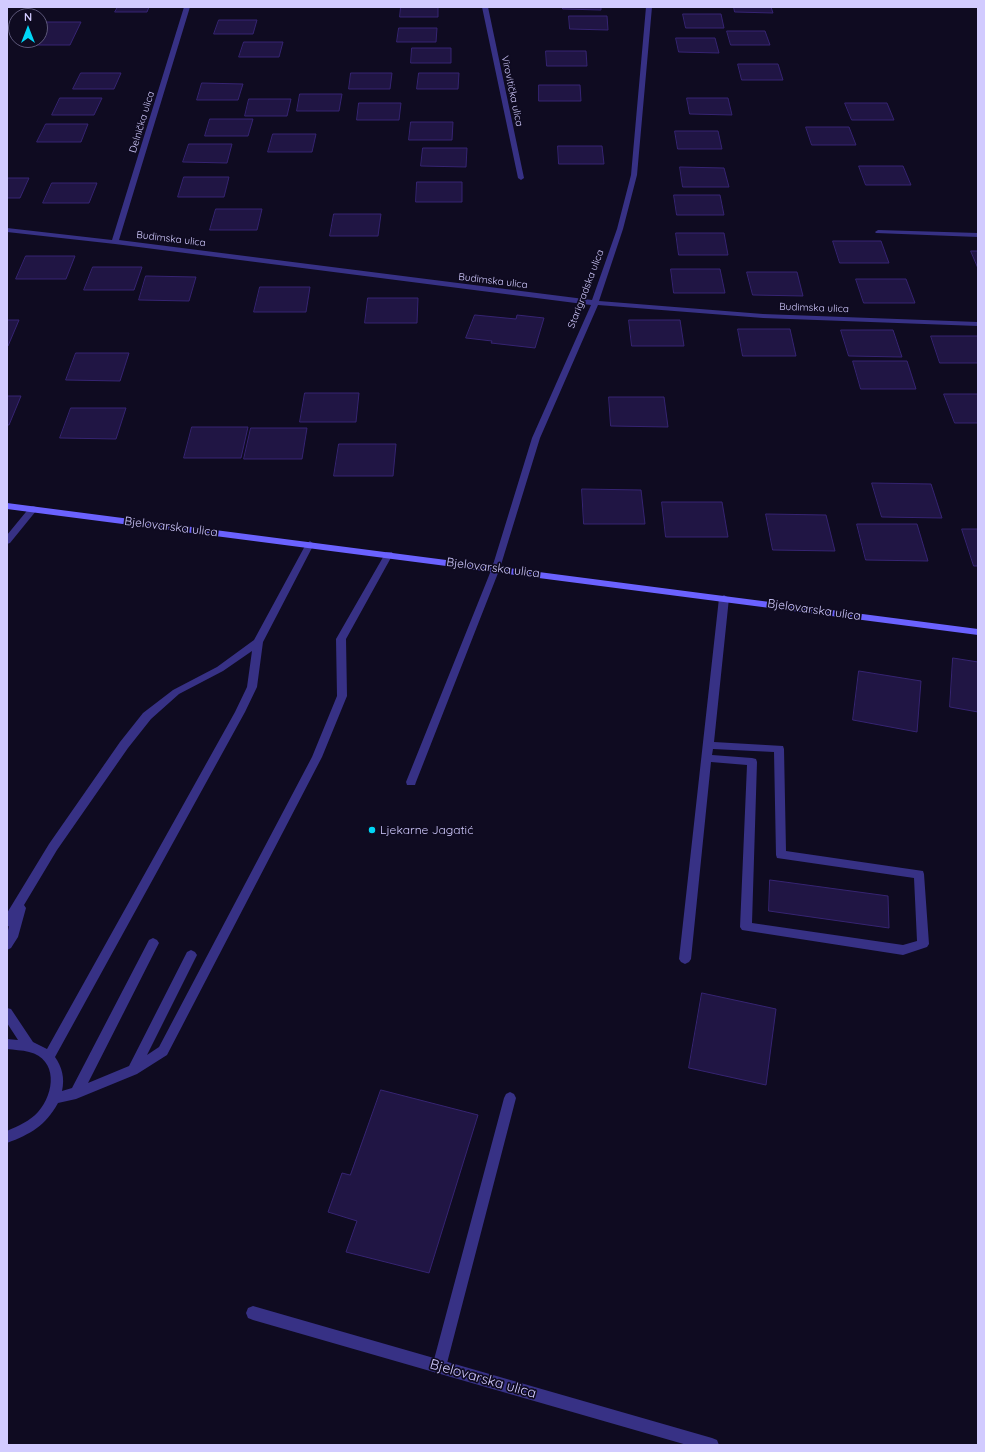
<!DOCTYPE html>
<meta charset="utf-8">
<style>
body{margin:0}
#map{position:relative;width:985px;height:1452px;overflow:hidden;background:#0f0b21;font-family:Quicksand,sans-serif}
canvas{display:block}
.frame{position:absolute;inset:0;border:8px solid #d2cbff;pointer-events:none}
.north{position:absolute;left:8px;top:8px;width:40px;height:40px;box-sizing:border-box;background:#0f0b21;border:1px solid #5d587a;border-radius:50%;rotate:0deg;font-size:11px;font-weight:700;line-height:16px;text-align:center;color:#d2cbff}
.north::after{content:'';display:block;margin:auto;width:14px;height:18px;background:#00d6f6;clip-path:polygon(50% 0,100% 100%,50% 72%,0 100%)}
</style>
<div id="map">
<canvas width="985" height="1452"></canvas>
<div class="frame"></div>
<div class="north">N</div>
</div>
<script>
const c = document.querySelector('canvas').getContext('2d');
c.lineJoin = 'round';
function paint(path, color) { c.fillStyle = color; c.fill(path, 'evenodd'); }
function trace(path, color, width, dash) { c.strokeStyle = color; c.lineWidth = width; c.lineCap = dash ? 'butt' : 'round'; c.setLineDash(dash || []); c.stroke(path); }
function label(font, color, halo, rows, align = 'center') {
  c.font = font + ' Quicksand,sans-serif'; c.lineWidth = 3.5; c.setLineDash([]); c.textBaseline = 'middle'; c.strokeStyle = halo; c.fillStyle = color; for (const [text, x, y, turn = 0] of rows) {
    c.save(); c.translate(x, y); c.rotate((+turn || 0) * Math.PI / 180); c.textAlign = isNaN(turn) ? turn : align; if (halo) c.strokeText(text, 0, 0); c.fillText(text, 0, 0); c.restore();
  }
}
const building = new Path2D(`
 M 118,7 L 149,7 L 147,12 L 115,12 Z
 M 401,7 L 438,7 L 438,17 L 400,17 Z
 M 563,7 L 601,7 L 601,10 L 563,9 Z
 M 734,7 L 771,7 L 773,13 L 735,12 Z
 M 683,14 L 721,14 L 724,28 L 686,28 Z
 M 569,16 L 607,16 L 608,30 L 570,29 Z
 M 219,20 L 257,20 L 253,34 L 214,34 Z
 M 40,22 L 81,22 L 70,45 L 26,45 L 29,40 L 40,40 Z
 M 399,28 L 437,28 L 436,42 L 397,42 Z
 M 727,31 L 765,31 L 770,45 L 731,45 Z
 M 676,38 L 715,38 L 719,53 L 679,52 Z
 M 244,42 L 283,42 L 279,57 L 239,57 Z
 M 412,48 L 451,48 L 451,63 L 411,63 Z
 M 546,51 L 586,51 L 587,66 L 547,66 Z
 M 738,64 L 778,64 L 783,80 L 742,80 Z
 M 81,73 L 121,73 L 114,89 L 73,89 Z
 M 351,73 L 392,73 L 390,89 L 349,89 Z
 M 419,73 L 459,73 L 458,89 L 417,89 Z
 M 202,83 L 243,84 L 238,100 L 197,100 Z
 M 539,85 L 580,85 L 581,101 L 539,101 Z
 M 300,94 L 342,94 L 339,111 L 297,111 Z
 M 60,98 L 102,98 L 94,115 L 52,115 Z
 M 687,98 L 728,98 L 732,115 L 690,114 Z
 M 249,99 L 291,99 L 287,116 L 245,116 Z
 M 359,103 L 401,103 L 399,120 L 357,120 Z
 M 845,103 L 887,103 L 894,120 L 852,120 Z
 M 210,119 L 253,119 L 248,136 L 205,136 Z
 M 411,122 L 453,122 L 452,140 L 409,140 Z
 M 46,124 L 88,124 L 81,142 L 37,142 Z
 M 806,127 L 849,127 L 856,145 L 812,145 Z
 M 675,131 L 718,131 L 722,149 L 678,149 Z
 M 273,134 L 316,134 L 312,152 L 268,152 Z
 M 189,144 L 232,144 L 227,163 L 183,162 Z
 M 558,146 L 602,146 L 604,164 L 559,164 Z
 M 423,148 L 467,148 L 466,167 L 421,166 Z
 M 859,166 L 903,166 L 911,185 L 866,185 Z
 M 680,167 L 724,168 L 729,187 L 683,187 Z
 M 184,177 L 229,177 L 224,197 L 178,197 Z
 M 7,178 L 29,178 L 20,198 L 7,198 Z
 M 417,182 L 462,182 L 462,202 L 416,202 Z
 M 52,183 L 97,183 L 89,203 L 43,203 Z
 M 674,195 L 720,195 L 724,215 L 677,215 Z
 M 216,209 L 262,209 L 257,230 L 210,230 Z
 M 334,214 L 381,214 L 378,236 L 330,236 Z
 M 676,233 L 724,233 L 728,255 L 679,255 Z
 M 833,241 L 881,241 L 889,263 L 840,263 Z
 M 971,251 L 978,251 L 978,268 Z
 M 26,256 L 75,256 L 66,279 L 16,279 Z
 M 93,267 L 142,267 L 134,290 L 84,290 Z
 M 671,269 L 720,269 L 725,293 L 674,293 Z
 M 747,272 L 797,272 L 803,296 L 753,295 Z
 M 146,276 L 196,277 L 189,301 L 139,300 Z
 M 856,279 L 906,279 L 915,303 L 864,303 Z
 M 260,287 L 310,287 L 306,312 L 254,312 Z
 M 368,298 L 418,298 L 417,323 L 365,323 Z
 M 475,315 L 516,319 L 517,315 L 544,318 L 535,348 L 491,343 L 492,341 L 466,338 Z
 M 7,320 L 19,320 L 8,346 L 7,346 Z
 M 629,320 L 680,320 L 684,346 L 632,346 Z
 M 738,329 L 790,329 L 796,356 L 743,356 Z
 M 841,330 L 893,330 L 902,357 L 849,356 Z
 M 931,336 L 978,336 L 978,363 L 940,363 Z
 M 76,353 L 129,353 L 120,381 L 66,380 Z
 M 853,361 L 907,361 L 916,389 L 861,389 Z
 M 305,393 L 359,393 L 356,422 L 300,422 Z
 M 944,394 L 978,394 L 978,423 L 955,423 Z
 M 7,396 L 21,396 L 9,425 L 7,425 Z
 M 609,397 L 664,397 L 668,427 L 611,426 Z
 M 71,408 L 126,408 L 116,439 L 60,438 Z
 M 192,427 L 248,427 L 241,458 L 184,458 Z
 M 251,428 L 307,428 L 302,459 L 244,459 Z
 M 339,444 L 396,444 L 393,476 L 334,476 Z
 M 872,483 L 931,484 L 942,518 L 882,517 Z
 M 582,489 L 641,490 L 645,524 L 584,524 Z
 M 662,502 L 722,502 L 728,537 L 666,537 Z
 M 766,514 L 826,515 L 835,551 L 773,550 Z
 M 857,524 L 917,524 L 928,561 L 866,560 Z
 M 962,529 L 978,529 L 978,566 L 974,566 Z
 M 953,658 L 978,662 L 978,712 L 950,707 Z
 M 859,671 L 921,681 L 917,732 L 853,720 Z
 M 770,880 L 888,896 L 889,928 L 769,911 Z
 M 702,993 L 776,1009 L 766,1085 L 689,1068 Z
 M 381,1090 L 478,1115 L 429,1273 L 346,1252 L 357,1221 L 328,1212 L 342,1173 L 350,1175 Z`);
paint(building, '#201544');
trace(building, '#362472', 1);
paint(new Path2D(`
 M 878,230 L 978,233 L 978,237 L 876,233 L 875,232 Z
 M 33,506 L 36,507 L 37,509 L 36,511 L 10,543 L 7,544 L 7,535 L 30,507 Z
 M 310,541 L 314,544 L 263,642 L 257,687 L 245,712 L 55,1057 C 62,1067 65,1078 62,1091 L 72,1088 L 149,940 L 153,938 L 157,940 L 159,943 L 88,1083 L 129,1066 L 187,952 L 191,950 L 195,952 L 197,955 L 147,1055 L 159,1047 L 312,757 L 337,696 L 336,639 L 386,552 L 392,552 L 393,554 L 346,639 L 347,696 L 322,757 L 167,1055 L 137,1074 L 76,1099 L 58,1103 C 45,1126 31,1134 7,1143 L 7,1131 C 18,1126 30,1121 38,1112 C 55,1093 58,1059 29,1052 C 22,1050 14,1050 7,1049 L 7,1039 L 18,1040 L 7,1023 L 7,1008 L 11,1009 L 33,1042 L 47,1049 L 235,712 L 247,687 L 252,651 L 223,671 L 179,694 L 151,719 L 128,748 L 57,850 L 24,905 L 26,908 L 18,937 L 11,948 L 7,950 L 7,935 L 9,926 L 7,927 L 7,913 L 49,844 L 120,742 L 143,713 L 173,690 L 217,667 L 254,640 L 306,544 Z
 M 496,565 L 500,568 L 416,782 L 415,785 L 407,785 L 406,782 L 492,568 Z
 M 724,595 L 729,598 L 714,742 L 783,746 L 784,749 L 786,851 L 923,871 L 924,874 L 929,944 L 927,947 L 903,955 L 742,930 L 740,927 L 747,765 L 711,762 L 691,959 L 689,962 L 685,964 L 681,962 L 679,959 L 719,598 ZM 713,749 L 774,752 L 776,855 L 777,858 L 914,878 L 917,941 L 903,945 L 752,923 L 757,762 L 756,759 L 752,758 L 712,755 Z
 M 510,1092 L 514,1094 L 516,1098 L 446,1367 L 444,1372 L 439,1374 L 434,1372 L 432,1367 L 504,1098 L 506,1094 Z`), '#373185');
paint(new Path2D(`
 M 184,7 L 190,7 L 119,240 L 592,300 L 617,229 L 631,175 L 646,7 L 652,7 L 637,175 L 623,229 L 599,301 L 763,314 L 978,322 L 978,326 L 763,318 L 598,305 L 540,438 L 500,568 L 496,571 L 493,570 L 492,568 L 532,438 L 591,305 L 115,244 L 7,232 L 7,228 L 112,240 Z
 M 482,7 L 488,7 L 524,178 L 521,180 L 518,178 Z
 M 253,1306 L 712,1438 L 717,1440 L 719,1445 L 687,1445 L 253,1320 L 248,1318 L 246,1313 L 248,1308 Z`), '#373185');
paint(new Path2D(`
 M 7,503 L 978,629 L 978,635 L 7,509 Z`), '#6b62ff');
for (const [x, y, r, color] of [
 [372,830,4,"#00d6f6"]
]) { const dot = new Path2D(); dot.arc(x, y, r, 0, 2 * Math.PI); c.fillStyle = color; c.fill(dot); trace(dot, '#0f0b21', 1.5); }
label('10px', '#d2cbff', '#0f0b21', [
 ["Virovitička ulica",512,91,78],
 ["Delnička ulica",142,122,-73],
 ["Budimska ulica",171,239,7],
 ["Budimska ulica",493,281,7],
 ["Starigradska ulica",586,289,-69],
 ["Budimska ulica",814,308,2]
]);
label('12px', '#d2cbff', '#0f0b21', [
 ["Bjelovarska ulica",171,527,7],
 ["Bjelovarska ulica",493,568,7],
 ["Bjelovarska ulica",814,610,8]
]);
label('12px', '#d2cbff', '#0f0b21', [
 ["Ljekarne Jagatić",380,830]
], 'left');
label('14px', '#d2cbff', '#0f0b21', [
 ["Bjelovarska ulica",483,1379,16]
]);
</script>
